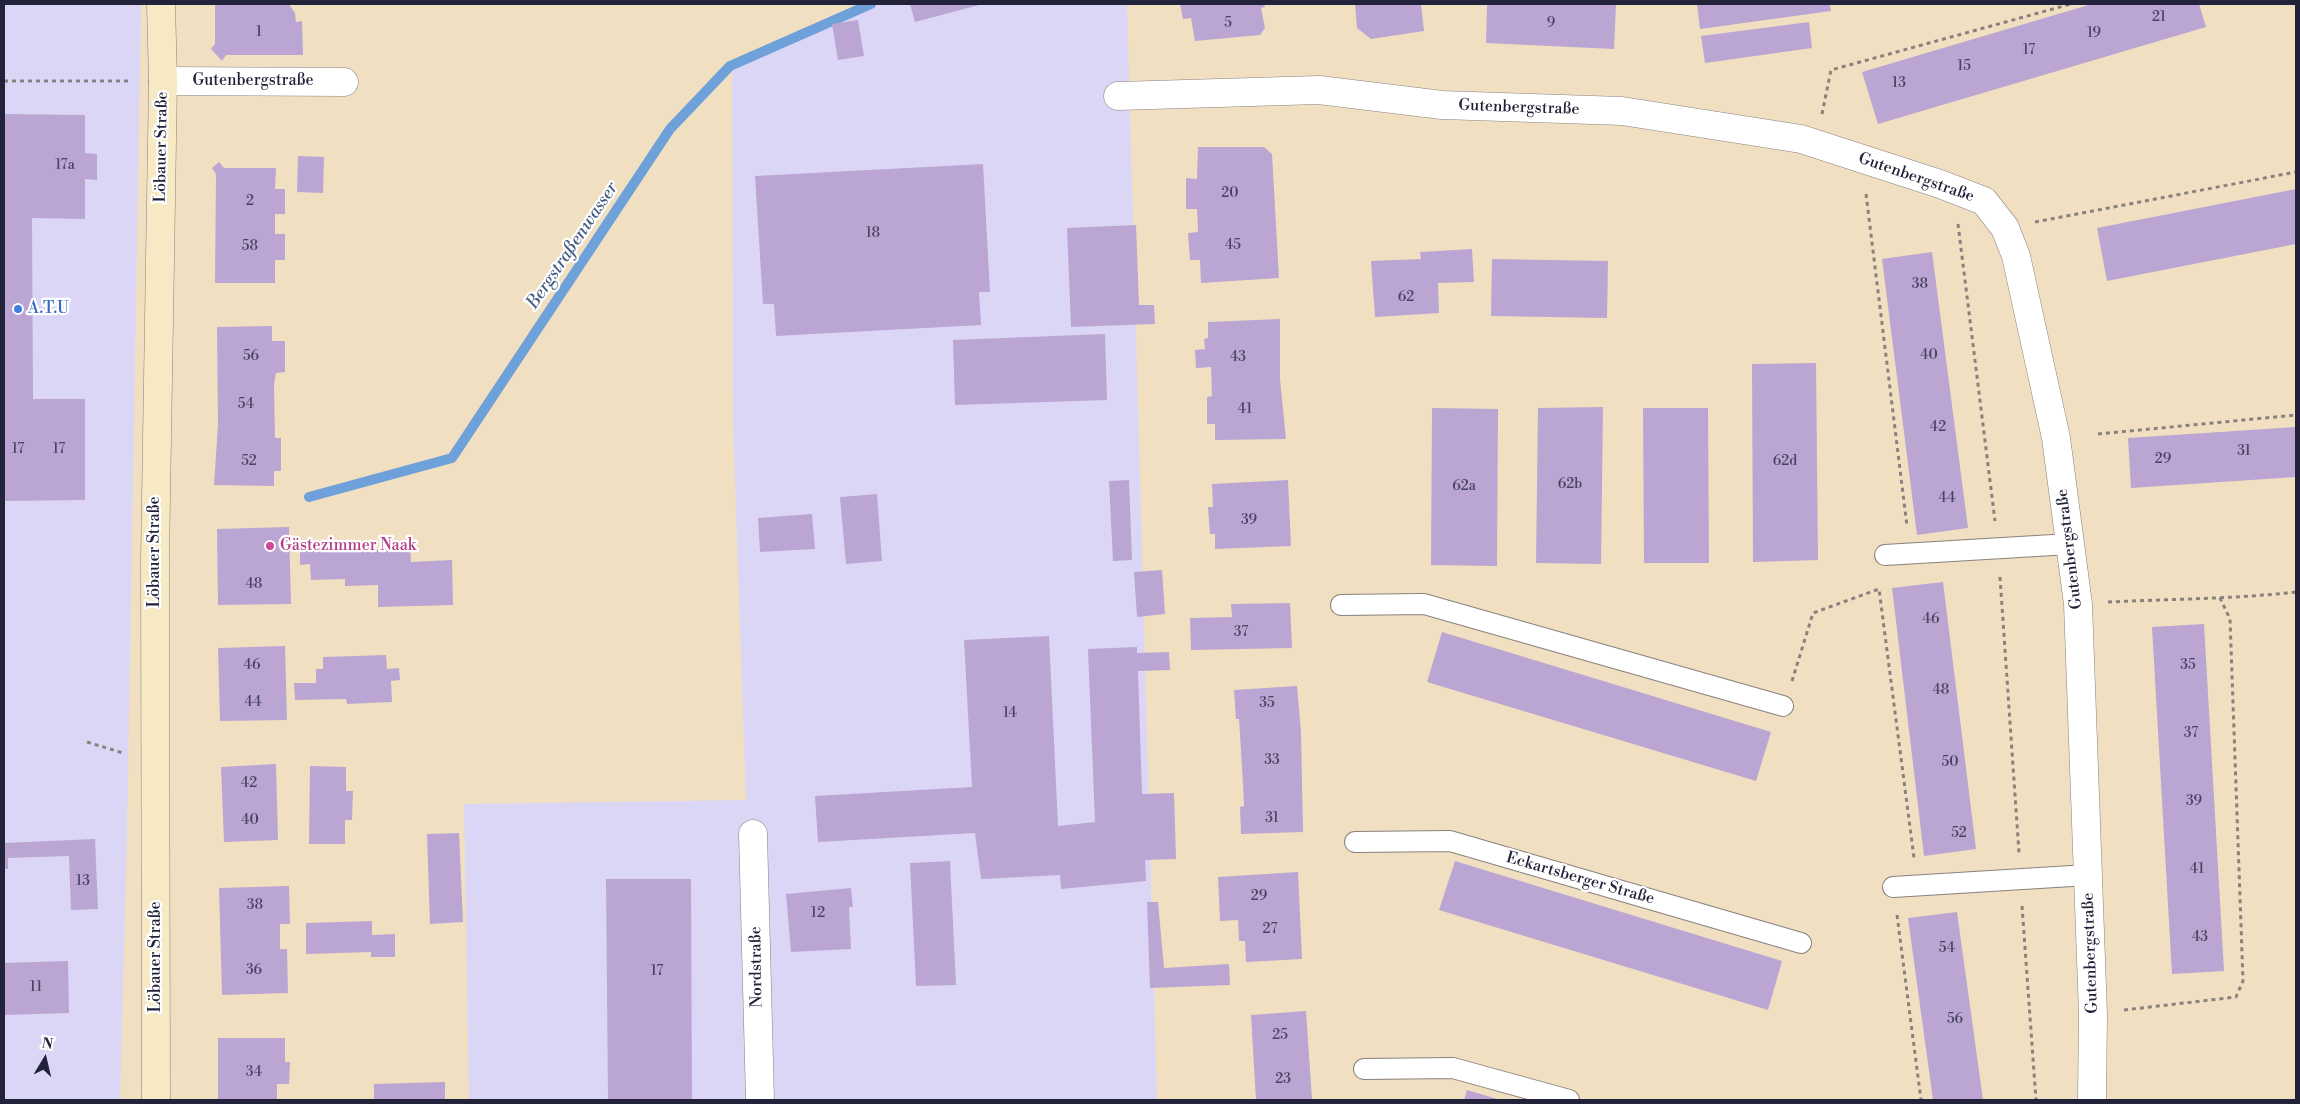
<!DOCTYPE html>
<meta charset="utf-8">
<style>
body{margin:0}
#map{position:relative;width:2300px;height:1104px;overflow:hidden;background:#f0e0c1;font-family:"Libre Bodoni",serif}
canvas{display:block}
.frame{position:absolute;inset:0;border:5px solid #22223b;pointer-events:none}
.north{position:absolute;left:20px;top:1034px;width:50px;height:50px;-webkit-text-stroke:4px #fff;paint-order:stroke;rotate:9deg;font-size:14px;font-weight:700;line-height:20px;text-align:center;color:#22223b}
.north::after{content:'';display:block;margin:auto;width:18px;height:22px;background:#22223b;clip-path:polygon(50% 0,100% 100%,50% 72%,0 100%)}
</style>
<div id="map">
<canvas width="2300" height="1104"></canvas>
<div class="frame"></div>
<div class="north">N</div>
</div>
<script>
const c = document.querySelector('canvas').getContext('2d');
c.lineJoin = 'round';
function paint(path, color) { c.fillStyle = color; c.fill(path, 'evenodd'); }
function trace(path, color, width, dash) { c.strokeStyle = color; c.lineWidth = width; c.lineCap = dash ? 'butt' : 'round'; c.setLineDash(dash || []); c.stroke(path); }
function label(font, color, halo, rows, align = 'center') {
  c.font = font + ' "Libre Bodoni",serif'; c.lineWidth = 4.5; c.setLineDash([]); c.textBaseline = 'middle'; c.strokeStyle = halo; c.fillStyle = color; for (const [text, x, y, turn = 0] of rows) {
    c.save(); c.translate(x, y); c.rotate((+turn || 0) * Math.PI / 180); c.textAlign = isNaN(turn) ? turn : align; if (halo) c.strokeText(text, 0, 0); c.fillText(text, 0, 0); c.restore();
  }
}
paint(new Path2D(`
 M 4,4 L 141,4 L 127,835 L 120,1100 L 4,1100 Z
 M 876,4 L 1127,4 L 1157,1100 L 469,1100 L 464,804 L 746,800 L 733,424 L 732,67 Z`), '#dcd6f6');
trace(new Path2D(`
 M 309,497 L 452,458 L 670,129 L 730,66 L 871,4`), '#6ea0d9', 10);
paint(new Path2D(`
 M 215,4 L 289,4 L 295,13 L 296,22 L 302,21 L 303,55 L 226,55 L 222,61 L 211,49 L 215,44 Z
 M 910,4 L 983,4 L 915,22 Z
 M 1180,4 L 1264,4 L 1265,7 L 1261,8 L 1265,28 L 1260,35 L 1195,41 L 1191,18 L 1183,19 Z
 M 1355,4 L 1421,4 L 1424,31 L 1371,39 L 1357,28 Z
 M 1487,4 L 1616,4 L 1614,49 L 1486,43 Z
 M 1697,4 L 1830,4 L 1831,11 L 1700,29 Z
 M 2092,4 L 2199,4 L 2206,27 L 1878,124 L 1862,72 Z
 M 858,20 L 864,56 L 838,60 L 832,24 Z
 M 1809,22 L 1812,48 L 1705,63 L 1701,36 Z
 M 4,114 L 85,115 L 85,153 L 97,154 L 97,180 L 85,179 L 85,219 L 32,218 L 33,399 L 85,399 L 85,500 L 4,501 Z
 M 1198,147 L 1264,147 L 1272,154 L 1279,278 L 1201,283 L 1200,260 L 1190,260 L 1188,233 L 1198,232 L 1197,209 L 1186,209 L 1186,178 L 1197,179 Z
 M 298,156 L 324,157 L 323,193 L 297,192 Z
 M 219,162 L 224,168 L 276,168 L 275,189 L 285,189 L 285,214 L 275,214 L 275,234 L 285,234 L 285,260 L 275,260 L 275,283 L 215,283 L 216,174 L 212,168 Z
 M 983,164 L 990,292 L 979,292 L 981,325 L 776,336 L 774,304 L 763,304 L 755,176 Z
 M 2296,189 L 2296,244 L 2107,281 L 2097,228 Z
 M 1136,225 L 1139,305 L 1154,305 L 1155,324 L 1071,327 L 1067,228 Z
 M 1472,249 L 1474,282 L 1438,283 L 1439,313 L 1375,317 L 1371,261 L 1421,259 L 1420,252 Z
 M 1932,252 L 1968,528 L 1917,535 L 1882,259 Z
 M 1492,259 L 1608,261 L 1607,318 L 1491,316 Z
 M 1280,319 L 1280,379 L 1286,439 L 1215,440 L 1215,424 L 1207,424 L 1207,397 L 1212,396 L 1211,367 L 1196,368 L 1195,350 L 1205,349 L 1204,339 L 1208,338 L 1208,322 Z
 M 272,326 L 272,341 L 285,341 L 285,372 L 276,373 L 274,384 L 275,438 L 281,438 L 281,471 L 274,471 L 274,486 L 214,485 L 218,425 L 217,327 Z
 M 1105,334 L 1107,400 L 955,405 L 953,340 Z
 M 1816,363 L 1818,560 L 1753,562 L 1752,364 Z
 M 1603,407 L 1601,564 L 1536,563 L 1538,408 Z
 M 1432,408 L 1498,409 L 1497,566 L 1431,565 Z
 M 1643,408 L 1708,408 L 1709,563 L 1644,563 Z
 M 2296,427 L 2296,477 L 2131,488 L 2128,438 Z
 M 1129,480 L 1132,560 L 1113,561 L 1109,481 Z
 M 1288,480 L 1291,546 L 1215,549 L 1215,534 L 1210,534 L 1208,507 L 1213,507 L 1212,484 Z
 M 877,494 L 882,561 L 846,564 L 840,497 Z
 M 812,514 L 815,549 L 760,552 L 758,518 Z
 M 289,527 L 291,604 L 218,605 L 217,529 Z
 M 381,543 L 410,543 L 411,562 L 452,560 L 453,605 L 378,607 L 378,585 L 345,586 L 345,579 L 311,580 L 310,564 L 300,565 L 300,548 L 381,549 Z
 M 1162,570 L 1165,614 L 1137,617 L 1134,572 Z
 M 1943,582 L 1976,849 L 1924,856 L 1892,588 Z
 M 1290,603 L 1292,648 L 1191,650 L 1190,618 L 1232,617 L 1231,604 Z
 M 2204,624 L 2224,971 L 2172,974 L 2152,627 Z
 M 1442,632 L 1771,732 L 1756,781 L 1427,682 Z
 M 1049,636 L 1058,826 L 1095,822 L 1088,649 L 1137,647 L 1137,653 L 1169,652 L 1170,670 L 1138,671 L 1142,794 L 1174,793 L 1176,859 L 1145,860 L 1146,881 L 1061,889 L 1060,875 L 981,879 L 975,833 L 818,842 L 815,796 L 972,787 L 964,640 Z
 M 285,646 L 287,720 L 220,721 L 218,648 Z
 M 386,655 L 387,669 L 399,668 L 400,680 L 391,681 L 392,702 L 347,704 L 346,699 L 295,700 L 294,683 L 316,683 L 316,669 L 323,669 L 323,657 Z
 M 1297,686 L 1301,732 L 1303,832 L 1241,834 L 1240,807 L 1244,806 L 1243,784 L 1239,719 L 1236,719 L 1234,690 Z
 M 276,764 L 278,840 L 224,842 L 221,767 Z
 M 310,766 L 346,767 L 346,791 L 353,791 L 352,820 L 345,820 L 345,844 L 309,844 Z
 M 459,833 L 463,922 L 430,924 L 427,834 Z
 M 95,839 L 98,909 L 71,910 L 69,856 L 8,858 L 8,869 L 4,869 L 4,843 Z
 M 950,861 L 956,985 L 916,986 L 910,863 Z
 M 1455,861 L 1782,961 L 1768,1010 L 1439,910 Z
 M 1298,872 L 1302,959 L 1246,962 L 1245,941 L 1239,941 L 1238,920 L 1220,921 L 1218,877 Z
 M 606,879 L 691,879 L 692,1100 L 608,1100 Z
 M 289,886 L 290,924 L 280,924 L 280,949 L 287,949 L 288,993 L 222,995 L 219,888 Z
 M 851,888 L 853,907 L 849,907 L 851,949 L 791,952 L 786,894 Z
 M 1147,902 L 1158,902 L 1164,968 L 1229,964 L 1230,985 L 1150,988 Z
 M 1957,912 L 1983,1100 L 1933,1100 L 1908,918 Z
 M 372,921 L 372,935 L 395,934 L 395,957 L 371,957 L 371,952 L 306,954 L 306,923 Z
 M 68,961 L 69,1013 L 4,1015 L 4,963 Z
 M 1306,1011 L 1312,1100 L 1256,1100 L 1251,1015 Z
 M 218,1038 L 285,1038 L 285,1062 L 290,1062 L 289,1084 L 277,1084 L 277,1100 L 218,1100 Z
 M 445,1082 L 445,1100 L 374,1100 L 374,1084 Z
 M 1467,1090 L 1501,1100 L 1464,1100 Z`), '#bba5d2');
const service = new Path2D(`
 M 1885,555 L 2070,544
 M 1341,605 L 1424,604 L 1783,706
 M 1355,842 L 1450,841 L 1801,943
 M 1893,887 L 2088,875
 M 1364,1069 L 1453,1068 L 1569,1100`);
const minor = new Path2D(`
 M 163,81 L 344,82
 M 1118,96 L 1319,90 L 1442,105 L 1622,111 L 1801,139 L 1940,184 L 1984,201 L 2005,228 L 2016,256 L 2056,438 L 2078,604 L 2093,1014 L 2092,1100
 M 753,834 L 760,1100`);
const secondary = new Path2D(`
 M 156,1100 L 155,558 L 163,81 L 161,4`);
trace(service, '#89817e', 22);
trace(minor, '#89817e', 29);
trace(secondary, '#89817e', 29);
trace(new Path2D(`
 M 4,81 L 131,81
 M 1822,114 L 1831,70 L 2071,4
 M 1866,194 L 1907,526
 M 2035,222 L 2296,172
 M 1958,224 L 1995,521
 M 2098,434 L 2296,415
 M 2000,577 L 2019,853
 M 2108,602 C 2171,599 2234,599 2296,592
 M 1792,681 L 1813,613 L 1879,589 L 1914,858
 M 87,742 L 123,753
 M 2022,906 L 2036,1100
 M 1897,915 L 1921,1100
 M 2124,1010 L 2236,997 L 2243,981 L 2230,619 L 2219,596`), '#89817e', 3, [4, 4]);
trace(service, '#fff', 20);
trace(minor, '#fff', 28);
trace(secondary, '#f6e9c3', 28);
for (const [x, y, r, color] of [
 [18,309,5,"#3f7fe0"],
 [270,546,5,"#d1479c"]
]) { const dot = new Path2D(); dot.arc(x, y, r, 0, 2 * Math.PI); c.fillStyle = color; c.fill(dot); trace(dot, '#fff', 2); }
label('14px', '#484361', null, [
 ["21",2159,18],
 ["5",1228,24],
 ["9",1551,24],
 ["1",259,33],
 ["19",2094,34],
 ["17",2029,51],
 ["15",1964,67],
 ["13",1899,84],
 ["17a",65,166],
 ["20",1230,194],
 ["2",250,202],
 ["18",873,234],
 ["45",1233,246],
 ["58",250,247],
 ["38",1920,285],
 ["62",1406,298],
 ["40",1929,356],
 ["56",251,357],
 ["43",1238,358],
 ["54",246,405],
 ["41",1245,410],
 ["42",1938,428],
 ["17",18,450],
 ["17",59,450],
 ["31",2244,452],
 ["29",2163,460],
 ["52",249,462],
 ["62d",1785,462],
 ["62b",1570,485],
 ["62a",1464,487],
 ["44",1947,499],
 ["39",1249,521],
 ["48",254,585],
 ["46",1931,620],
 ["37",1241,633],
 ["46",252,666],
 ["35",2188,666],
 ["48",1941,691],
 ["44",253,703],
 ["35",1267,704],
 ["14",1010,714],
 ["37",2191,734],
 ["33",1272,761],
 ["50",1950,763],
 ["42",249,784],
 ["39",2194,802],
 ["31",1272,819],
 ["40",250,821],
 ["52",1959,834],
 ["41",2197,870],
 ["13",83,882],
 ["29",1259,897],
 ["38",255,906],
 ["12",818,914],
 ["27",1270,930],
 ["43",2200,938],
 ["54",1947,949],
 ["36",254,971],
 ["17",657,972],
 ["11",36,988],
 ["56",1955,1020],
 ["25",1280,1036],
 ["34",254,1073],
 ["23",1283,1080]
]);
label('16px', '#22223b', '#fff', [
 ["Gutenbergstraße",253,81],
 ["Gutenbergstraße",1519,108,2],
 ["Löbauer Straße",162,147,-89],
 ["Gutenbergstraße",1916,178,19],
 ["Gutenbergstraße",2070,549,-97],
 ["Löbauer Straße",155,552,-90],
 ["Eckartsberger Straße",1580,879,16],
 ["Gutenbergstraße",2091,953,-92],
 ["Löbauer Straße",156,957,-90],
 ["Nordstraße",757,967,-91]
]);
label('16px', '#366cbe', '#fff', [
 ["A.T.U",28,309]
], 'left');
label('16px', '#b23c85', '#fff', [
 ["Gästezimmer Naak",280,546]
], 'left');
label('italic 18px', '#445b82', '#fff', [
 ["Bergstraßenwasser",573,246,-56]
]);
</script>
